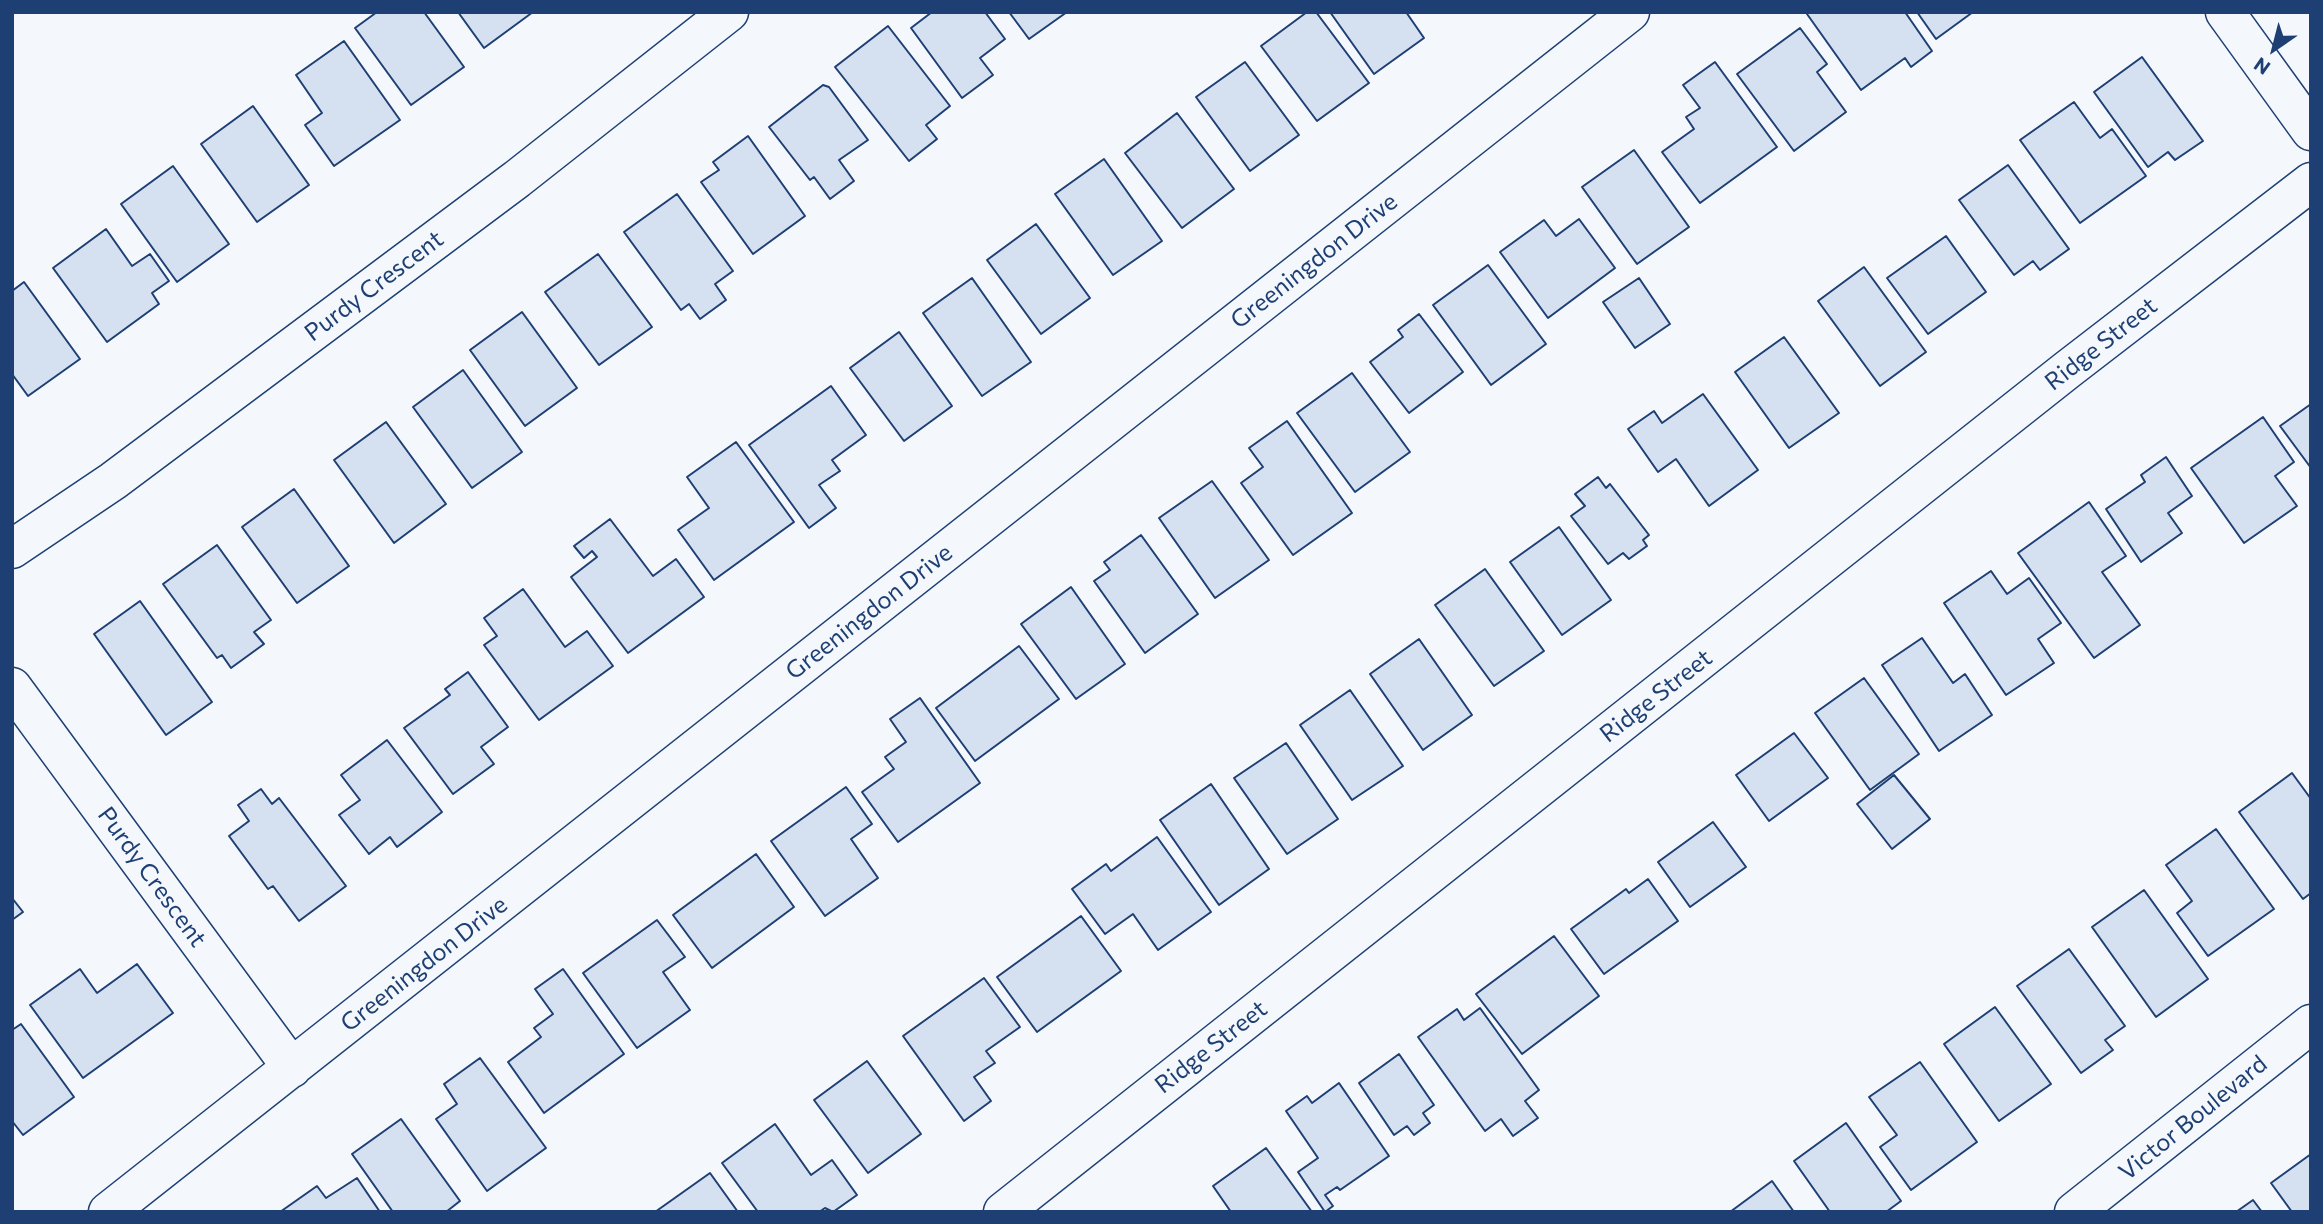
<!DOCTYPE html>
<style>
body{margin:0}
#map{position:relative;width:2323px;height:1224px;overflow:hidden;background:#f4f7fb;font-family:Commissioner,sans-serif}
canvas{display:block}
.frame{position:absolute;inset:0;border:14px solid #1d3f73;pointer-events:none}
.north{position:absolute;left:2239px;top:14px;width:70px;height:70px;-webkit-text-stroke:5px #f4f7fb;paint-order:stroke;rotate:215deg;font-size:19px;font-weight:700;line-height:28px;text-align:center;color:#1d3f73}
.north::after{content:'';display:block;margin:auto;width:24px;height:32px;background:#1d3f73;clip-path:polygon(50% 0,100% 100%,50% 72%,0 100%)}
</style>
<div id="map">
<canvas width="2323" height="1224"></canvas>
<div class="frame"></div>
<div class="north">N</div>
</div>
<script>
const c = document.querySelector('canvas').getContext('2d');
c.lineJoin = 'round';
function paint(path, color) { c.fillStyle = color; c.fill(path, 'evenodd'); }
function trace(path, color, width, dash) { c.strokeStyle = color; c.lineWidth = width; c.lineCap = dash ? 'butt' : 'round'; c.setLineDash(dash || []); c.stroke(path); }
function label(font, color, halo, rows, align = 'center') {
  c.font = font + ' Commissioner,sans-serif'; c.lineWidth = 5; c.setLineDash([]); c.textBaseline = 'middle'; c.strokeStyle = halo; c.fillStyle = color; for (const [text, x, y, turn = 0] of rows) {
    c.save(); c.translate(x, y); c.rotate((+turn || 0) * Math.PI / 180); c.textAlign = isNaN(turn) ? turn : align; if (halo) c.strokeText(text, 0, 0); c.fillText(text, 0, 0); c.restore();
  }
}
const building = new Path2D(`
 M 377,12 L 424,12 L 464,67 L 411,105 L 355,28 Z
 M 458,12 L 533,12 L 484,48 Z
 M 932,12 L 985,12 L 1005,39 L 980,58 L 993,75 L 962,98 L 911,28 Z
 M 1009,12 L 1067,12 L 1029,39 Z
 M 1307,12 L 1316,12 L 1369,83 L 1317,121 L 1261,46 Z
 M 1330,12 L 1406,12 L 1424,38 L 1374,74 Z
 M 1809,12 L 1905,12 L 1932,51 L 1911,67 L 1905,58 L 1861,90 L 1807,14 Z
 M 1917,12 L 1973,12 L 1936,39 Z
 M 888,26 L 950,106 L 926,125 L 937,139 L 909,161 L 835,67 Z
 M 1800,28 L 1827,64 L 1817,72 L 1846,112 L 1794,151 L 1737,74 Z
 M 344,41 L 400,120 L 334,166 L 305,125 L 322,113 L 296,75 Z
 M 2142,57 L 2203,141 L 2175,160 L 2168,152 L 2148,167 L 2094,92 Z
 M 1245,62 L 1299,135 L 1250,171 L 1196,97 Z
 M 1715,62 L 1777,147 L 1700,203 L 1662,152 L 1694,129 L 1686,117 L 1700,108 L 1683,85 Z
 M 823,85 L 829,87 L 868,140 L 839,160 L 854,181 L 830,199 L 814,177 L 810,180 L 769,127 Z
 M 2074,102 L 2100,138 L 2112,129 L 2146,176 L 2080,223 L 2020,140 Z
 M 253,106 L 309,185 L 257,222 L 201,144 Z
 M 1177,113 L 1234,189 L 1182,228 L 1125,153 Z
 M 748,136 L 805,216 L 753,254 L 701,182 L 719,170 L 713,162 Z
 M 1634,150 L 1689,227 L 1637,264 L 1582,187 Z
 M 1104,159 L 1162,241 L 1113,275 L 1055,194 Z
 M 2008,165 L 2069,249 L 2040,270 L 2033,261 L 2014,275 L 1959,200 Z
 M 173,166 L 229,244 L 177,282 L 121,204 Z
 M 677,194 L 733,271 L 715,284 L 726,300 L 700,319 L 689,304 L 681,310 L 624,232 Z
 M 1579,219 L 1615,268 L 1548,318 L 1500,252 L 1544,220 L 1556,236 Z
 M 1036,224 L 1090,298 L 1041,334 L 987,260 Z
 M 106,229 L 132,266 L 150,254 L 169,281 L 152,293 L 159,304 L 107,342 L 53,268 Z
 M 1946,236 L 1986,292 L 1928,334 L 1887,278 Z
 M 598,254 L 652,327 L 599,365 L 545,292 Z
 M 1488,265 L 1546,344 L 1491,385 L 1433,305 Z
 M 1864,267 L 1926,352 L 1880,386 L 1818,301 Z
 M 972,278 L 1031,362 L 982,396 L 923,313 Z
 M 1639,278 L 1670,324 L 1635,348 L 1603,302 Z
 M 24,282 L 80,359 L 28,396 L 12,374 L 12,291 Z
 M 522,312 L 577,388 L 525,426 L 470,350 Z
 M 1419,314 L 1463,372 L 1409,413 L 1370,362 L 1403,337 L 1398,330 Z
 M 899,332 L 952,406 L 904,441 L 850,368 Z
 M 1784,337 L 1839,413 L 1789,448 L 1735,372 Z
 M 463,370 L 522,452 L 472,488 L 413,407 Z
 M 1352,373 L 1410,452 L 1355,492 L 1297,413 Z
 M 831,386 L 866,435 L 832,460 L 840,471 L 819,485 L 836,508 L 809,528 L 749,445 Z
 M 1703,394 L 1758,470 L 1709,506 L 1676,459 L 1658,472 L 1628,429 L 1654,411 L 1662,423 Z
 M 2311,404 L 2311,468 L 2280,426 Z
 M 2263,417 L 2294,462 L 2275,476 L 2297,506 L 2244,543 L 2191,468 Z
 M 1287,421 L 1352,513 L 1293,555 L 1241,483 L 1263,467 L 1249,448 Z
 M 386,422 L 446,504 L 394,543 L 334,460 Z
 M 736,442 L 794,522 L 714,580 L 678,530 L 709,508 L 687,477 Z
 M 2166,457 L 2192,496 L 2168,513 L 2182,533 L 2141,562 L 2106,509 L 2145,482 L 2141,475 Z
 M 1598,477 L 1606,488 L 1610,484 L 1649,535 L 1643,540 L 1647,546 L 1629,559 L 1623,553 L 1608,564 L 1571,516 L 1585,506 L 1575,494 Z
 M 1212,481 L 1269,560 L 1215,598 L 1159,518 Z
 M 294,489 L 349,566 L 297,603 L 242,527 Z
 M 2089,502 L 2126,556 L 2102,572 L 2140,625 L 2094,658 L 2018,553 Z
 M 610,519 L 653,576 L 676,559 L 704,597 L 628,653 L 571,577 L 597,557 L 592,551 L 584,558 L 574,546 Z
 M 1559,527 L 1611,600 L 1562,635 L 1510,562 Z
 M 1141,535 L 1198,614 L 1145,653 L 1094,581 L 1110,570 L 1104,562 Z
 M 217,545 L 271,620 L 254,632 L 264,644 L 231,668 L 222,655 L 217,658 L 163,584 Z
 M 1485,569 L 1544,651 L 1494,686 L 1435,605 Z
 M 1991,571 L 2007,594 L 2029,578 L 2061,623 L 2038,639 L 2054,663 L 2006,695 L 1944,603 Z
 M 1071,587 L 1125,664 L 1076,699 L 1021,624 Z
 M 523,589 L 565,647 L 587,631 L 613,666 L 539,720 L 484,645 L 497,636 L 484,618 Z
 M 140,601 L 212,702 L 166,735 L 94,634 Z
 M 1922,638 L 1953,683 L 1965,674 L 1992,715 L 1939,751 L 1882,665 Z
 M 1419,639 L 1472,715 L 1423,750 L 1370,674 Z
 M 1019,646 L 1059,699 L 975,761 L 936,708 Z
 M 468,672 L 508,727 L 481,747 L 494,764 L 453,794 L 404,728 L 450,695 L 445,689 Z
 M 1864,678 L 1919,754 L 1870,790 L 1815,713 Z
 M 1350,690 L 1403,766 L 1352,800 L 1300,725 Z
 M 920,698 L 980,783 L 898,842 L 862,792 L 894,769 L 885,757 L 906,742 L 890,719 Z
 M 1794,733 L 1828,778 L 1769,821 L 1736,775 Z
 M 387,740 L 442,812 L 397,847 L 390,837 L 369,854 L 339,815 L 360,800 L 341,775 Z
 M 1286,743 L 1338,819 L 1287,854 L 1234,778 Z
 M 2292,773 L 2311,799 L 2311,893 L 2303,899 L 2239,812 Z
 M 1894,775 L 1930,819 L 1892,849 L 1857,804 Z
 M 1211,784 L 1269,869 L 1219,905 L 1160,820 Z
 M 846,787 L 872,824 L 851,839 L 878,878 L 825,916 L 771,841 Z
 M 261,789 L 272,804 L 279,798 L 346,886 L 299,921 L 273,886 L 268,889 L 229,836 L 249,821 L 238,805 Z
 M 1713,822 L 1746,867 L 1690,907 L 1658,862 Z
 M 2216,829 L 2274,909 L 2208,956 L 2177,913 L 2192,901 L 2166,865 Z
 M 1157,837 L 1211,912 L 1158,950 L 1133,914 L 1105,934 L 1072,889 L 1106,864 L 1111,871 Z
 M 756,854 L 794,907 L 712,968 L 673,915 Z
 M 1648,879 L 1678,921 L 1604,974 L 1571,929 L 1626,889 L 1629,893 Z
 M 2144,890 L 2208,979 L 2156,1017 L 2092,927 Z
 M 12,898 L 23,912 L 12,920 Z
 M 1081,916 L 1121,971 L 1037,1032 L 997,977 Z
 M 657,920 L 685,957 L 663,972 L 690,1010 L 637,1048 L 583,973 Z
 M 1554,936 L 1599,996 L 1522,1054 L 1476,994 Z
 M 2069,949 L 2125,1026 L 2105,1040 L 2113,1050 L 2081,1073 L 2017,986 Z
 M 137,964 L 173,1013 L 83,1078 L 30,1005 L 80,969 L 97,993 Z
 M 563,969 L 624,1054 L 544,1113 L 508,1062 L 541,1037 L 534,1028 L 553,1014 L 535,989 Z
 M 984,978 L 1020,1027 L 986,1051 L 995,1063 L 974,1077 L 991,1101 L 964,1121 L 903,1036 Z
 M 1995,1007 L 2051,1084 L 1999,1121 L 1944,1044 Z
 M 1480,1008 L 1539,1090 L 1525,1101 L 1538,1118 L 1513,1136 L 1501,1119 L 1485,1131 L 1418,1037 L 1457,1009 L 1464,1020 Z
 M 21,1024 L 74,1097 L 23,1135 L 12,1121 L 12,1030 Z
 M 1399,1054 L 1434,1105 L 1423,1113 L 1430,1123 L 1414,1135 L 1407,1126 L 1394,1135 L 1359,1083 Z
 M 480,1058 L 546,1148 L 487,1191 L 436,1119 L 457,1104 L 444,1084 Z
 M 867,1061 L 921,1134 L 868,1173 L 814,1100 Z
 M 1920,1062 L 1977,1142 L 1911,1190 L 1880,1147 L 1897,1135 L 1869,1097 Z
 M 1339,1083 L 1389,1156 L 1340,1190 L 1337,1187 L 1325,1195 L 1333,1206 L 1325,1212 L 1298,1172 L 1318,1158 L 1286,1111 L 1307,1096 L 1312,1103 Z
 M 401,1119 L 460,1201 L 446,1212 L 393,1212 L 352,1154 Z
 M 1846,1123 L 1901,1201 L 1886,1212 L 1830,1212 L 1794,1161 Z
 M 775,1124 L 811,1175 L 832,1160 L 857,1195 L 833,1212 L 825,1208 L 819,1212 L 758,1212 L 722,1163 Z
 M 1266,1148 L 1312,1212 L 1231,1212 L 1213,1186 Z
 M 2311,1154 L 2311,1212 L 2292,1212 L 2271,1183 Z
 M 710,1173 L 738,1212 L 655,1212 Z
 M 357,1178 L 380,1212 L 280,1212 L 317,1186 L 326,1198 Z
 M 1772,1181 L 1794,1212 L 1730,1212 Z
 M 2253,1200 L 2262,1212 L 2236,1212 Z`);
paint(building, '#d5e0f0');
trace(building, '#1d3f73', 2);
const minor = new Path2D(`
 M 2225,12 L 2311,131
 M 12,549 L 113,481 L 517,179 L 729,12
 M 12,687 L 292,1068
 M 108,1212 L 1630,12
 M 1003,1212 L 2067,370 L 2311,182
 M 2074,1212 L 2311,1024`);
trace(minor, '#1d3f73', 41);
trace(minor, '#f4f7fb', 38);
label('24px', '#1d3f73', '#f4f7fb', [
 ["Greeningdon Drive",1314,261,-38],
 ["Purdy Crescent",374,286,-37],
 ["Ridge Street",2101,344,-38],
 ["Greeningdon Drive",869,612,-38],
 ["Ridge Street",1656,696,-38],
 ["Purdy Crescent",152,877,54],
 ["Greeningdon Drive",424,964,-38],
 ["Ridge Street",1211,1047,-38],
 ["Victor Boulevard",2193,1118,-39]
]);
</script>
